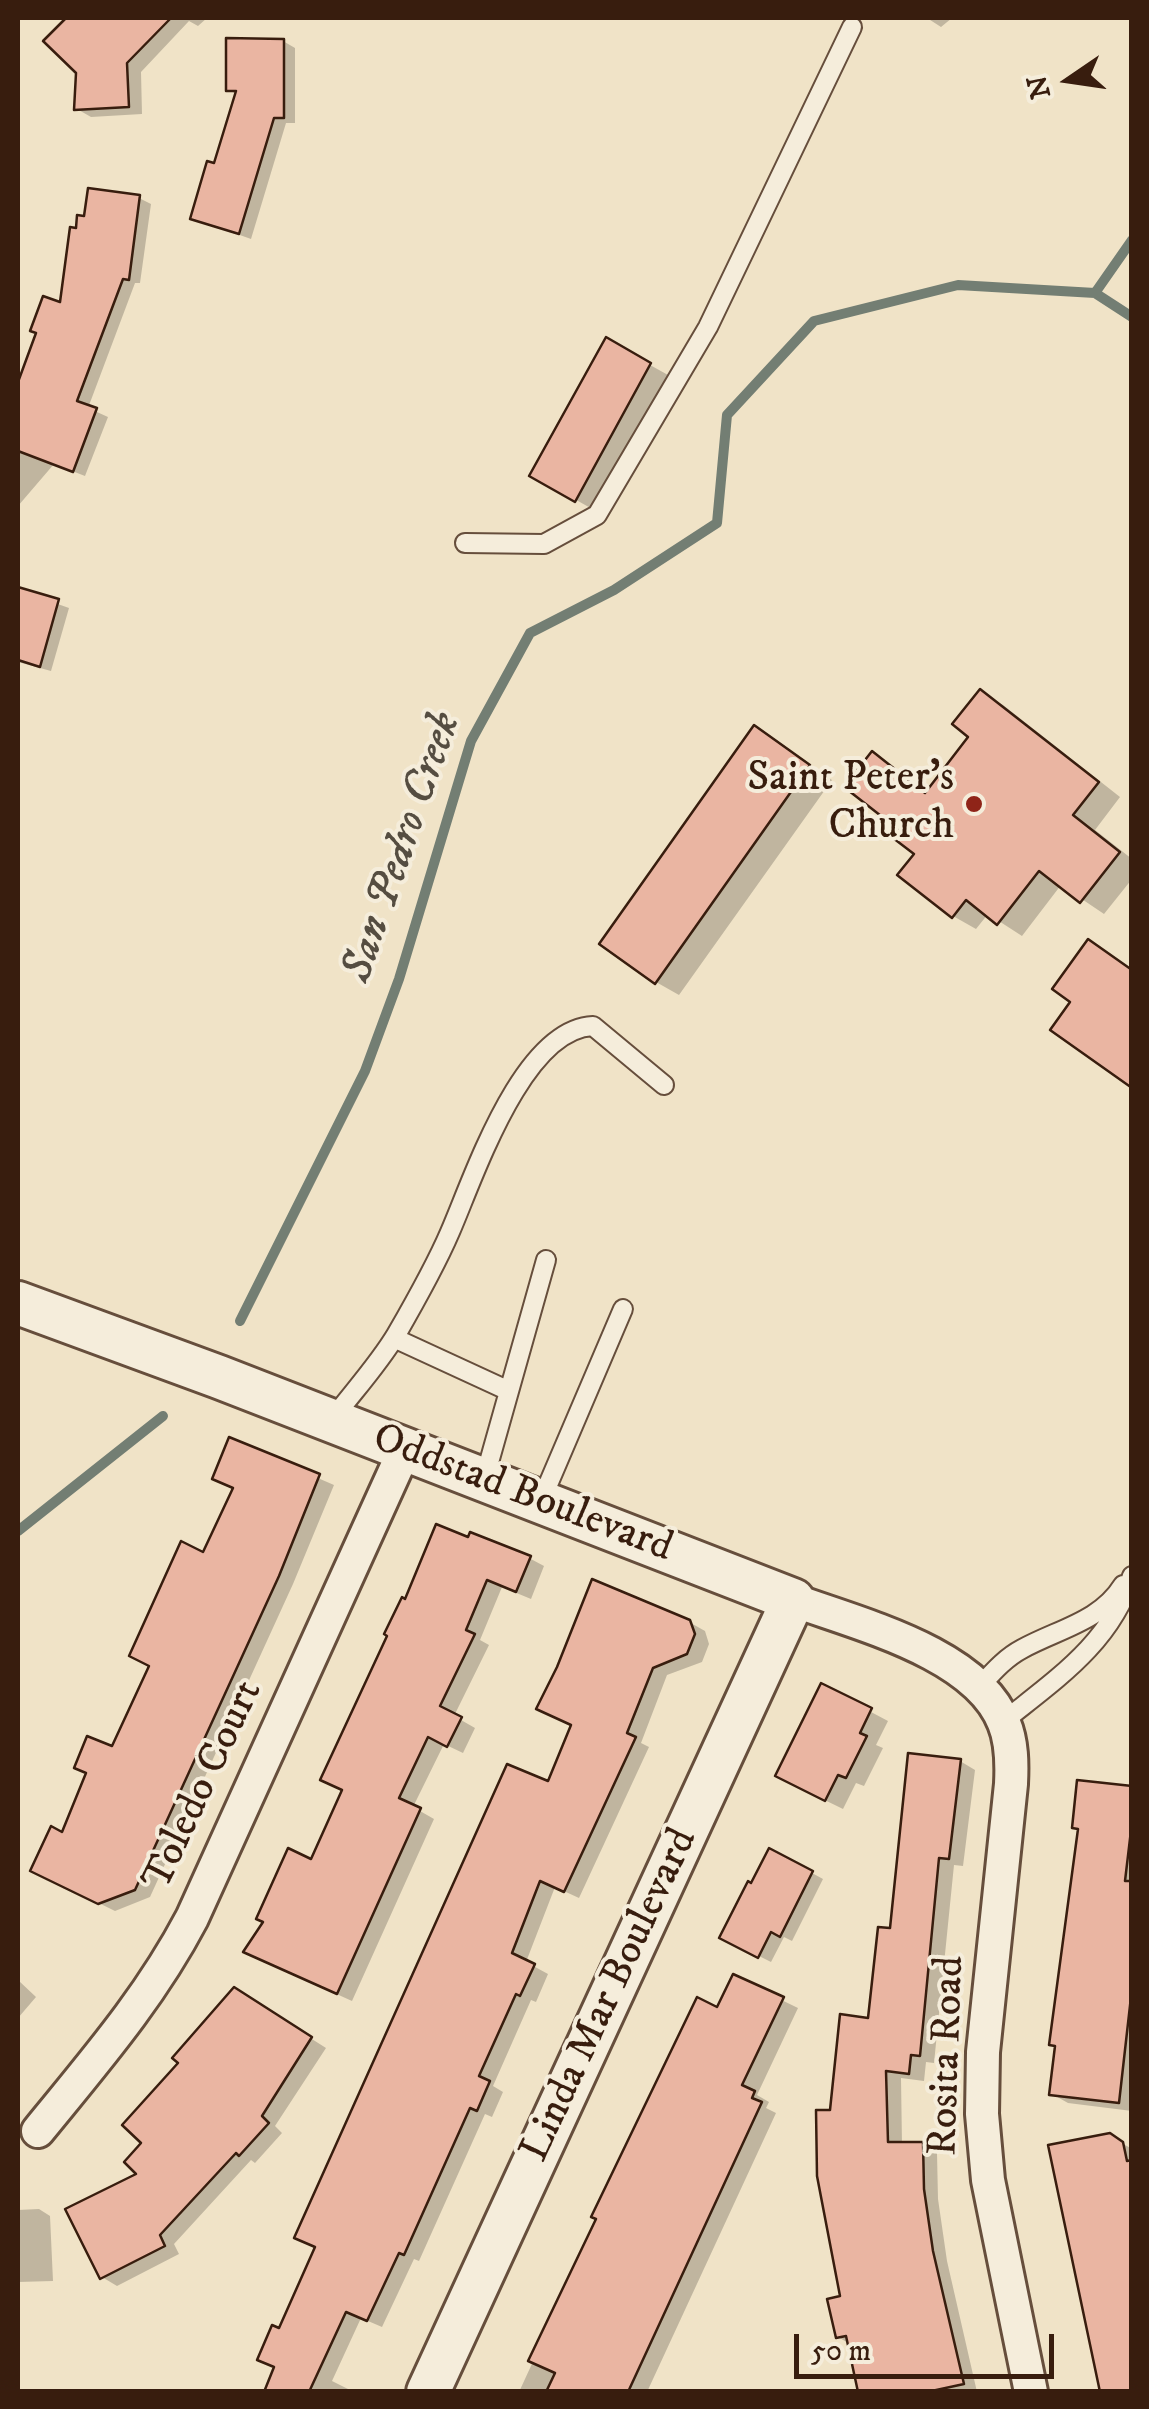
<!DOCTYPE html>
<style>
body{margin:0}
#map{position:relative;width:1149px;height:2409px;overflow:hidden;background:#f0e3c7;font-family:"IM FELL DW Pica",serif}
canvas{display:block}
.frame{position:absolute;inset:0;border:20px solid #381d0e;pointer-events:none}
.north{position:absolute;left:1019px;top:30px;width:100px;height:100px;-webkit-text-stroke:8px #f5eddb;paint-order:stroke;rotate:257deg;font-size:28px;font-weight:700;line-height:40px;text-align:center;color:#381d0e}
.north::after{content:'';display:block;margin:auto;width:35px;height:45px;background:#381d0e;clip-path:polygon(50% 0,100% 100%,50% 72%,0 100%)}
.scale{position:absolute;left:794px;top:2334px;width:260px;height:45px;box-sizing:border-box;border:5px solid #381d0e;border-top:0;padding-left:12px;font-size:30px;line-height:35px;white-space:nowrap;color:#381d0e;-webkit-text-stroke:8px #f5eddb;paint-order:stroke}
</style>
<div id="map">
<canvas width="1149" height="2409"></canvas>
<div class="frame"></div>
<div class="north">N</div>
<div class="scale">50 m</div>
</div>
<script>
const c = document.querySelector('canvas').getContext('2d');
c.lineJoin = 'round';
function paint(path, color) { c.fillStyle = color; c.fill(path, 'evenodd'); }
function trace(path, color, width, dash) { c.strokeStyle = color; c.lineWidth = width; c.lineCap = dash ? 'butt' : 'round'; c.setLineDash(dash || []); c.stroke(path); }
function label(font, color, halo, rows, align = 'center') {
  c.font = font + ' "IM FELL DW Pica",serif'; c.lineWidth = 8; c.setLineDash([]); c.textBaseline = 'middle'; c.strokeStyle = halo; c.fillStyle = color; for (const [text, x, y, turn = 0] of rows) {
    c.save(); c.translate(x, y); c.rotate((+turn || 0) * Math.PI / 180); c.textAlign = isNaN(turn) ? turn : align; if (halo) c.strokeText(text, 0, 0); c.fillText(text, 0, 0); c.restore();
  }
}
paint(new Path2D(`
 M 70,18 L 207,18 L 198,26 L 189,21 L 141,72 L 142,114 L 91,117 L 77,109 L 78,72 L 47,41 Z
 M 927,18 L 952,18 L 941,27 Z
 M 283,41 L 295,48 L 295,123 L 286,123 L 251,239 L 192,218 L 216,166 L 238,95 L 229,90 Z
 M 139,198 L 151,204 L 140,283 L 135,283 L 88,408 L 108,417 L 85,476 L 54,464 L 18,506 L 18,385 L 39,333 Z
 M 607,341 L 668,375 L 594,510 L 532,475 Z
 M 18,590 L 69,608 L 51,671 L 18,662 Z
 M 980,692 L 1003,705 L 1120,797 L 1095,830 L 1132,859 L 1132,879 L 1104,914 L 1061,885 L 1022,936 L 988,914 L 976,929 L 953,916 L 903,830 L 872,754 L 928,793 L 972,737 Z
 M 755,729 L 832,780 L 679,995 L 656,982 Z
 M 230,1440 L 334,1485 L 293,1584 L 150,1897 L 115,1911 L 48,1878 L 63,1835 L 113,1749 L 236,1489 Z
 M 529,1558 L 544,1566 L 531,1599 L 502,1587 L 480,1640 L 489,1645 L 454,1716 L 475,1728 L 463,1753 L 444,1744 L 413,1807 L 434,1819 L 352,2001 L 261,1960 L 313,1862 L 345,1791 L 403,1601 Z
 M 689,1622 L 705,1631 L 709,1644 L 702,1662 L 667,1675 L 641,1743 L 649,1747 L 579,1898 L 555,1887 L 526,1962 L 548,1974 L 536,2002 L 531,2000 L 493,2086 L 503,2092 L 492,2117 L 485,2114 L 419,2261 L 414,2259 L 382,2327 L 361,2318 L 332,2381 L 354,2392 L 267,2392 L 277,2368 L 280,2331 L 549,1784 Z
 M 822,1686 L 888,1721 L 876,1745 L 883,1748 L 864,1786 L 856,1783 L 843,1809 L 796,1786 Z
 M 960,1761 L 975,1770 L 963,1866 L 954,1865 L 934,2063 L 926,2062 L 924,2081 L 901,2078 L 902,2145 L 922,2144 L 937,2153 L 938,2199 L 947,2261 L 977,2392 L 861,2392 L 850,2344 L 838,2337 L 843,2298 L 833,2112 L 870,2020 L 893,1931 Z
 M 1132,1789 L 1132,2111 L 1068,2103 L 1052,2094 Z
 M 812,1873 L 823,1879 L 792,1941 L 784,1937 L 771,1962 L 733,1943 Z
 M 734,1977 L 798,2008 L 757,2095 L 769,2102 L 766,2108 L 776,2113 L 647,2392 L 519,2392 L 599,2218 L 719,2010 Z
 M 18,1980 L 36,1997 L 18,2018 Z
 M 249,1999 L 326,2048 L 275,2126 L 282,2133 L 255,2163 L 251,2160 L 174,2244 L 179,2254 L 117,2286 L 102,2277 L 140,2174 Z
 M 1110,2136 L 1132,2149 L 1132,2392 Z
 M 39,2209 L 50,2216 L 53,2281 L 18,2282 L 18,2210 Z`), '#0003');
trace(new Path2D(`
 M 1095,293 L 1132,240
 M 1095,293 L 1132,317
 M 240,1321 L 365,1071 L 399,979 L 471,741 L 530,633 L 614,590 L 717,523 L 727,415 L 814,321 L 958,285 L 1095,293
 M 18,1531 L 163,1416`), '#737e73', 10);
const building = new Path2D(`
 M 66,18 L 171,18 L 127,63 L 129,107 L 74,110 L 76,73 L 43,41 Z
 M 226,38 L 284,39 L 284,118 L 274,118 L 239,234 L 190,219 L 207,161 L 214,163 L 236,91 L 226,91 Z
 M 88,188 L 140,195 L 129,280 L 123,279 L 77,401 L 97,408 L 73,472 L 18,451 L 18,382 L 36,333 L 30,331 L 43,296 L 60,302 L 70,227 L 76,228 L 77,215 L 84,216 Z
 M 606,337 L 651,363 L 575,502 L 529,476 Z
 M 18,587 L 59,599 L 40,667 L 18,660 Z
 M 980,689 L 1099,782 L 1073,815 L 1120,852 L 1080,903 L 1039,871 L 997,925 L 966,900 L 952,918 L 897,875 L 914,854 L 893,838 L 899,830 L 844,787 L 872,751 L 925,793 L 968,737 L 952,724 Z
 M 754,725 L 810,765 L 655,984 L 599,944 Z
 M 1088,939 L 1132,970 L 1132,1088 L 1050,1030 L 1070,1002 L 1052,989 Z
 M 229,1437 L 320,1474 L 279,1576 L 135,1890 L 98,1904 L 30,1871 L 51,1826 L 62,1832 L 86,1773 L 74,1768 L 87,1736 L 112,1746 L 149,1666 L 129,1656 L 181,1541 L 203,1552 L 233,1488 L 212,1479 Z
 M 436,1524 L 468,1537 L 470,1532 L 531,1556 L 516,1592 L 487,1580 L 466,1630 L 475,1634 L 440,1706 L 462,1717 L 447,1747 L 428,1737 L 399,1798 L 421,1808 L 337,1994 L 243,1952 L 263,1922 L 256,1919 L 288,1848 L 311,1859 L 342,1790 L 320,1780 L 387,1636 L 384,1634 L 402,1597 L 405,1599 Z
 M 592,1579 L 690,1620 L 695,1634 L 687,1654 L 653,1668 L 627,1733 L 636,1737 L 564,1892 L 540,1881 L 512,1953 L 535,1964 L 520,1996 L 516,1994 L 479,2076 L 490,2081 L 477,2111 L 470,2108 L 404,2255 L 399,2253 L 367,2321 L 346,2312 L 309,2392 L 264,2392 L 274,2367 L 257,2360 L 272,2325 L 279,2328 L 315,2247 L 294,2238 L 507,1764 L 548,1781 L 571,1725 L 536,1709 L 557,1667 Z
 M 821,1683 L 872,1708 L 860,1733 L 867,1736 L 846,1778 L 838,1775 L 825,1801 L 775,1776 Z
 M 908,1753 L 961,1759 L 949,1859 L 939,1858 L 920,2056 L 911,2055 L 909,2074 L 886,2071 L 888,2142 L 923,2142 L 924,2189 L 933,2251 L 964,2384 L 927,2392 L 858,2392 L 846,2336 L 836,2338 L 827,2299 L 840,2296 L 817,2176 L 816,2110 L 830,2110 L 840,2014 L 868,2018 L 878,1927 L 890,1928 Z
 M 1077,1780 L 1132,1786 L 1132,1822 L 1125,1881 L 1132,1881 L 1132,1988 L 1119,2103 L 1049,2095 L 1055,2046 L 1049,2045 L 1078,1829 L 1072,1828 Z
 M 769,1848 L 813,1871 L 780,1937 L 771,1932 L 758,1958 L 719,1938 L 748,1881 L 751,1883 Z
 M 733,1974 L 784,1997 L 742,2085 L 755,2091 L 752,2098 L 762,2102 L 628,2392 L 546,2392 L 555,2373 L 528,2361 L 596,2219 L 591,2217 L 697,1997 L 717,2007 Z
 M 234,1987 L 312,2037 L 262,2116 L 269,2123 L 239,2156 L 236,2153 L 160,2235 L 165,2246 L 100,2279 L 65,2209 L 136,2174 L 124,2162 L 141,2143 L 122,2125 L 178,2063 L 172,2058 Z
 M 1110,2133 L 1123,2142 L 1127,2161 L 1132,2160 L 1132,2392 L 1100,2392 L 1048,2145 Z`);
paint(building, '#eab5a2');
trace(building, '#381d0e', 2.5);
const service = new Path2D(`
 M 465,543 L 544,544 L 597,515 L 708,327 L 852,27
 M 394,1338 L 509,1391
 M 331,1421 C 352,1393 378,1365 396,1335 C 415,1302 435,1267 450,1232 C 474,1177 522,1029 593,1026 L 664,1085
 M 484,1480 L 546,1260
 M 541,1501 L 623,1309
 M 980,1686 C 993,1672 1005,1658 1022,1649 C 1058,1629 1100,1622 1123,1585
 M 1004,1721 C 1056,1679 1111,1643 1132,1576`);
const minor = new Path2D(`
 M 793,1600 C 858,1624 977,1653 1004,1723 C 1012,1742 1012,1764 1011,1784 L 983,2052 L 982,2114 L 988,2180 L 1031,2392
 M 38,2131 C 95,2061 150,1998 192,1918 L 405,1449`);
const tertiary = new Path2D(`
 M 18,1303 L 219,1377 L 793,1600 L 428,2392`);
trace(service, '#664e3c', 22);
trace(minor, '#664e3c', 38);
trace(tertiary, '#664e3c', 48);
trace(service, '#f5eddb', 18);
trace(minor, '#f5eddb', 32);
trace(tertiary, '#f5eddb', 42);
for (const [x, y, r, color] of [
 [974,804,10,"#8f2418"]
]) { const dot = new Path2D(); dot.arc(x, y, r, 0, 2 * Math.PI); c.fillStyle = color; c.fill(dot); trace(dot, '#f5eddb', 4); }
label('42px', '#381d0e', '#f5eddb', [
 ["Saint Peter's",954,780],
 ["Church",954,828]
], 'right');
label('42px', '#381d0e', '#f5eddb', [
 ["Oddstad Boulevard",522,1495,21],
 ["Toledo Court",205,1786,-65],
 ["Linda Mar Boulevard",611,1996,-65],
 ["Rosita Road",949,2056,-88]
]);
label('italic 45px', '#554d41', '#f5eddb', [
 ["San Pedro Creek",404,848,-71]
]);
</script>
